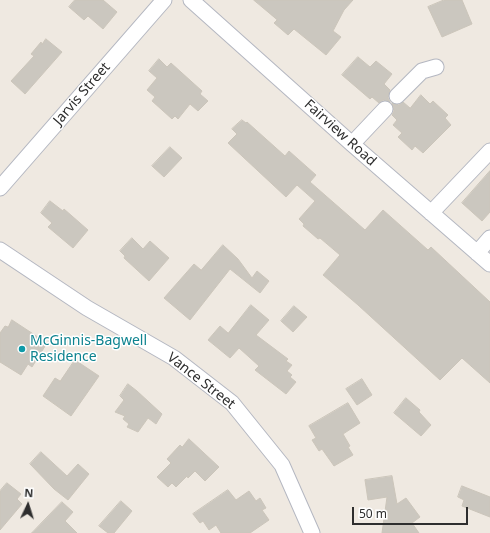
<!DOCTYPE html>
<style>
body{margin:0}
#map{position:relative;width:490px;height:533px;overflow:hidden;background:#efe9e1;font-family:"Noto Sans",sans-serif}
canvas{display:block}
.north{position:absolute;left:8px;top:485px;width:40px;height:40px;-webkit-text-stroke:3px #fff;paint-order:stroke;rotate:4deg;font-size:11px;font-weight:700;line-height:16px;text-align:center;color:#2e2e2e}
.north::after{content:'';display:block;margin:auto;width:14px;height:18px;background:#2e2e2e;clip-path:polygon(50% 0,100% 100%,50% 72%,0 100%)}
.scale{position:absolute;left:352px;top:507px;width:116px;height:18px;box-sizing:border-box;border:2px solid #2e2e2e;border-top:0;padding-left:5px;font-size:12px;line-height:14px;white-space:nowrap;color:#2e2e2e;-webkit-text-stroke:3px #fff;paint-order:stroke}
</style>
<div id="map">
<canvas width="490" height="533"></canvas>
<div class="north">N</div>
<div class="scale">50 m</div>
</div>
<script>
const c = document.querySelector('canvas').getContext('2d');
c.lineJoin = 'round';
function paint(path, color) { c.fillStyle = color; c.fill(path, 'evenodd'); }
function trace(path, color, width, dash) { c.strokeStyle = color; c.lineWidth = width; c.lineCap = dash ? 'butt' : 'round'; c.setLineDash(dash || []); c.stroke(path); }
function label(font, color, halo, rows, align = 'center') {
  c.font = font + ' "Noto Sans",sans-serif'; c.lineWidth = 3; c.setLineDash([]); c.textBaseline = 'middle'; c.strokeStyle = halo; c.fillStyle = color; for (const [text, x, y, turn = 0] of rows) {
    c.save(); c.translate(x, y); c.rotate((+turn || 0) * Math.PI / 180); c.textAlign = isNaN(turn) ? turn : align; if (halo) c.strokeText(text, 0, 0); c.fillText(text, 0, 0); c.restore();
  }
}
const building = new Path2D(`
 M 75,0 L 103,0 L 117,12 L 103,29 L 88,16 L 84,20 L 69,7 Z
 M 254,0 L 353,0 L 344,10 L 333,31 L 341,37 L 326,55 L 294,29 L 288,35 L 274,23 L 277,20 Z
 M 444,0 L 462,0 L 472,24 L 442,37 L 428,7 Z
 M 46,39 L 62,52 L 25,94 L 11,81 L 34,56 L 31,54 L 41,42 L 42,44 Z
 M 358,57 L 370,67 L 376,61 L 392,74 L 384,84 L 390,90 L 388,98 L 390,102 L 383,100 L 379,103 L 372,97 L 370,99 L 342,75 Z
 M 159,59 L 167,67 L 171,63 L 202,91 L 200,94 L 208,101 L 198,111 L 190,104 L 178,119 L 175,116 L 172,119 L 152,101 L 155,97 L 147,90 L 157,78 L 149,71 Z
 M 421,95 L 430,104 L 433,101 L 448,115 L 445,118 L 451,125 L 423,153 L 415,146 L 412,150 L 398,137 L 402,133 L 393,125 L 397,120 L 392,115 L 394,111 L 392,103 L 399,105 L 403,102 L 410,108 Z
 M 242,120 L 246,123 L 247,122 L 285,156 L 289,151 L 316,175 L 310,182 L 365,230 L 383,210 L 428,250 L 431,247 L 490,302 L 490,383 L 462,358 L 440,380 L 358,305 L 323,275 L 340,255 L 320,238 L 318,239 L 303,226 L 304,224 L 299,219 L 315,201 L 297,185 L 286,197 L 228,143 L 237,134 L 232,129 Z
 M 170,147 L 182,158 L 164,177 L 152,166 Z
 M 490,171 L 490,212 L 482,221 L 462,203 Z
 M 50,201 L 63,211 L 64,209 L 88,230 L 73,248 L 48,227 L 52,223 L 41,213 Z
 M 132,238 L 143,249 L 150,241 L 169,258 L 149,281 L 124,258 L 125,256 L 120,251 Z
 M 223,245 L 238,259 L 252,278 L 257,271 L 269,281 L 260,293 L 230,269 L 190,320 L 164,298 L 194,264 L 201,270 Z
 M 251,305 L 269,320 L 256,335 L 288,359 L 286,361 L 292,365 L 287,371 L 292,375 L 290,377 L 296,382 L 286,394 L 255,370 L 259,366 L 239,348 L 230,358 L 208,340 L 220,326 L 228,333 Z
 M 294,306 L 307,317 L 293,332 L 281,321 Z
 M 12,320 L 47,343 L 32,367 L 28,364 L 21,375 L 0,362 L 0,333 L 5,326 L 8,327 Z
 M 75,360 L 99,376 L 71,416 L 43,396 L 55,378 L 60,381 Z
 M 362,379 L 372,395 L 357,405 L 346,389 Z
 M 128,384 L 137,391 L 162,414 L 156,424 L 148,418 L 138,432 L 127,427 L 129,424 L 123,419 L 125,416 L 115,412 L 124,400 L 120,396 Z
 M 406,398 L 420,410 L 419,412 L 431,425 L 421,436 L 394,413 Z
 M 348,403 L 360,423 L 343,434 L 350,446 L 348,447 L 353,455 L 334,466 L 322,449 L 319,451 L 312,440 L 316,438 L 309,426 Z
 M 189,439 L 219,467 L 205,481 L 195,471 L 188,478 L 187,476 L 176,487 L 172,483 L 168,487 L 157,477 L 171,463 L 167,459 L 180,445 L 182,447 Z
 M 41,452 L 67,476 L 78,464 L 89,474 L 68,500 L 54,489 L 30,464 Z
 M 392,476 L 397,504 L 406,498 L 420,517 L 412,523 L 419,533 L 382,533 L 387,497 L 368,500 L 365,480 Z
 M 7,483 L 21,494 L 17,499 L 22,504 L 0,530 L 0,491 Z
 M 462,486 L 490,497 L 490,517 L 462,506 L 464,500 L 458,497 Z
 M 228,490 L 236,500 L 249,491 L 256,501 L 260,498 L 266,508 L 262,510 L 269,520 L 250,533 L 221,533 L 216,525 L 209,530 L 203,521 L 200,523 L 193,514 Z
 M 121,501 L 132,511 L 114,533 L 108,533 L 99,526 Z
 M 62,502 L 73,512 L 65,521 L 77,533 L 32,533 Z`);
paint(building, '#cbc7bf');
trace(building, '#cbc5ba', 1);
const minor = new Path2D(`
 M 191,0 L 352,144 L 490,264
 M 397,96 L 422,71 L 436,67
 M 352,144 L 385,109
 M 0,188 L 164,0
 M 431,213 L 490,151
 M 0,250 L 87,308 L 174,358 L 232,403 L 282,465 L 312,533
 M 477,253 L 490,238`);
trace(minor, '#b4b7c1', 17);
trace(minor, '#fff', 15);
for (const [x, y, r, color] of [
 [22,349,4,"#0f9aa8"]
]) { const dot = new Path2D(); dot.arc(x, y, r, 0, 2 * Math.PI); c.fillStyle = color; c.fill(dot); trace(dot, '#fff', 1.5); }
label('14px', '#2e2e2e', '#fff', [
 ["Jarvis Street",82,94,-49],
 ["Fairview Road",340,133,42],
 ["Vance Street",201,381,38]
]);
label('14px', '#0d838f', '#fff', [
 ["McGinnis-Bagwell",30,341],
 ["Residence",30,357]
], 'left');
</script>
